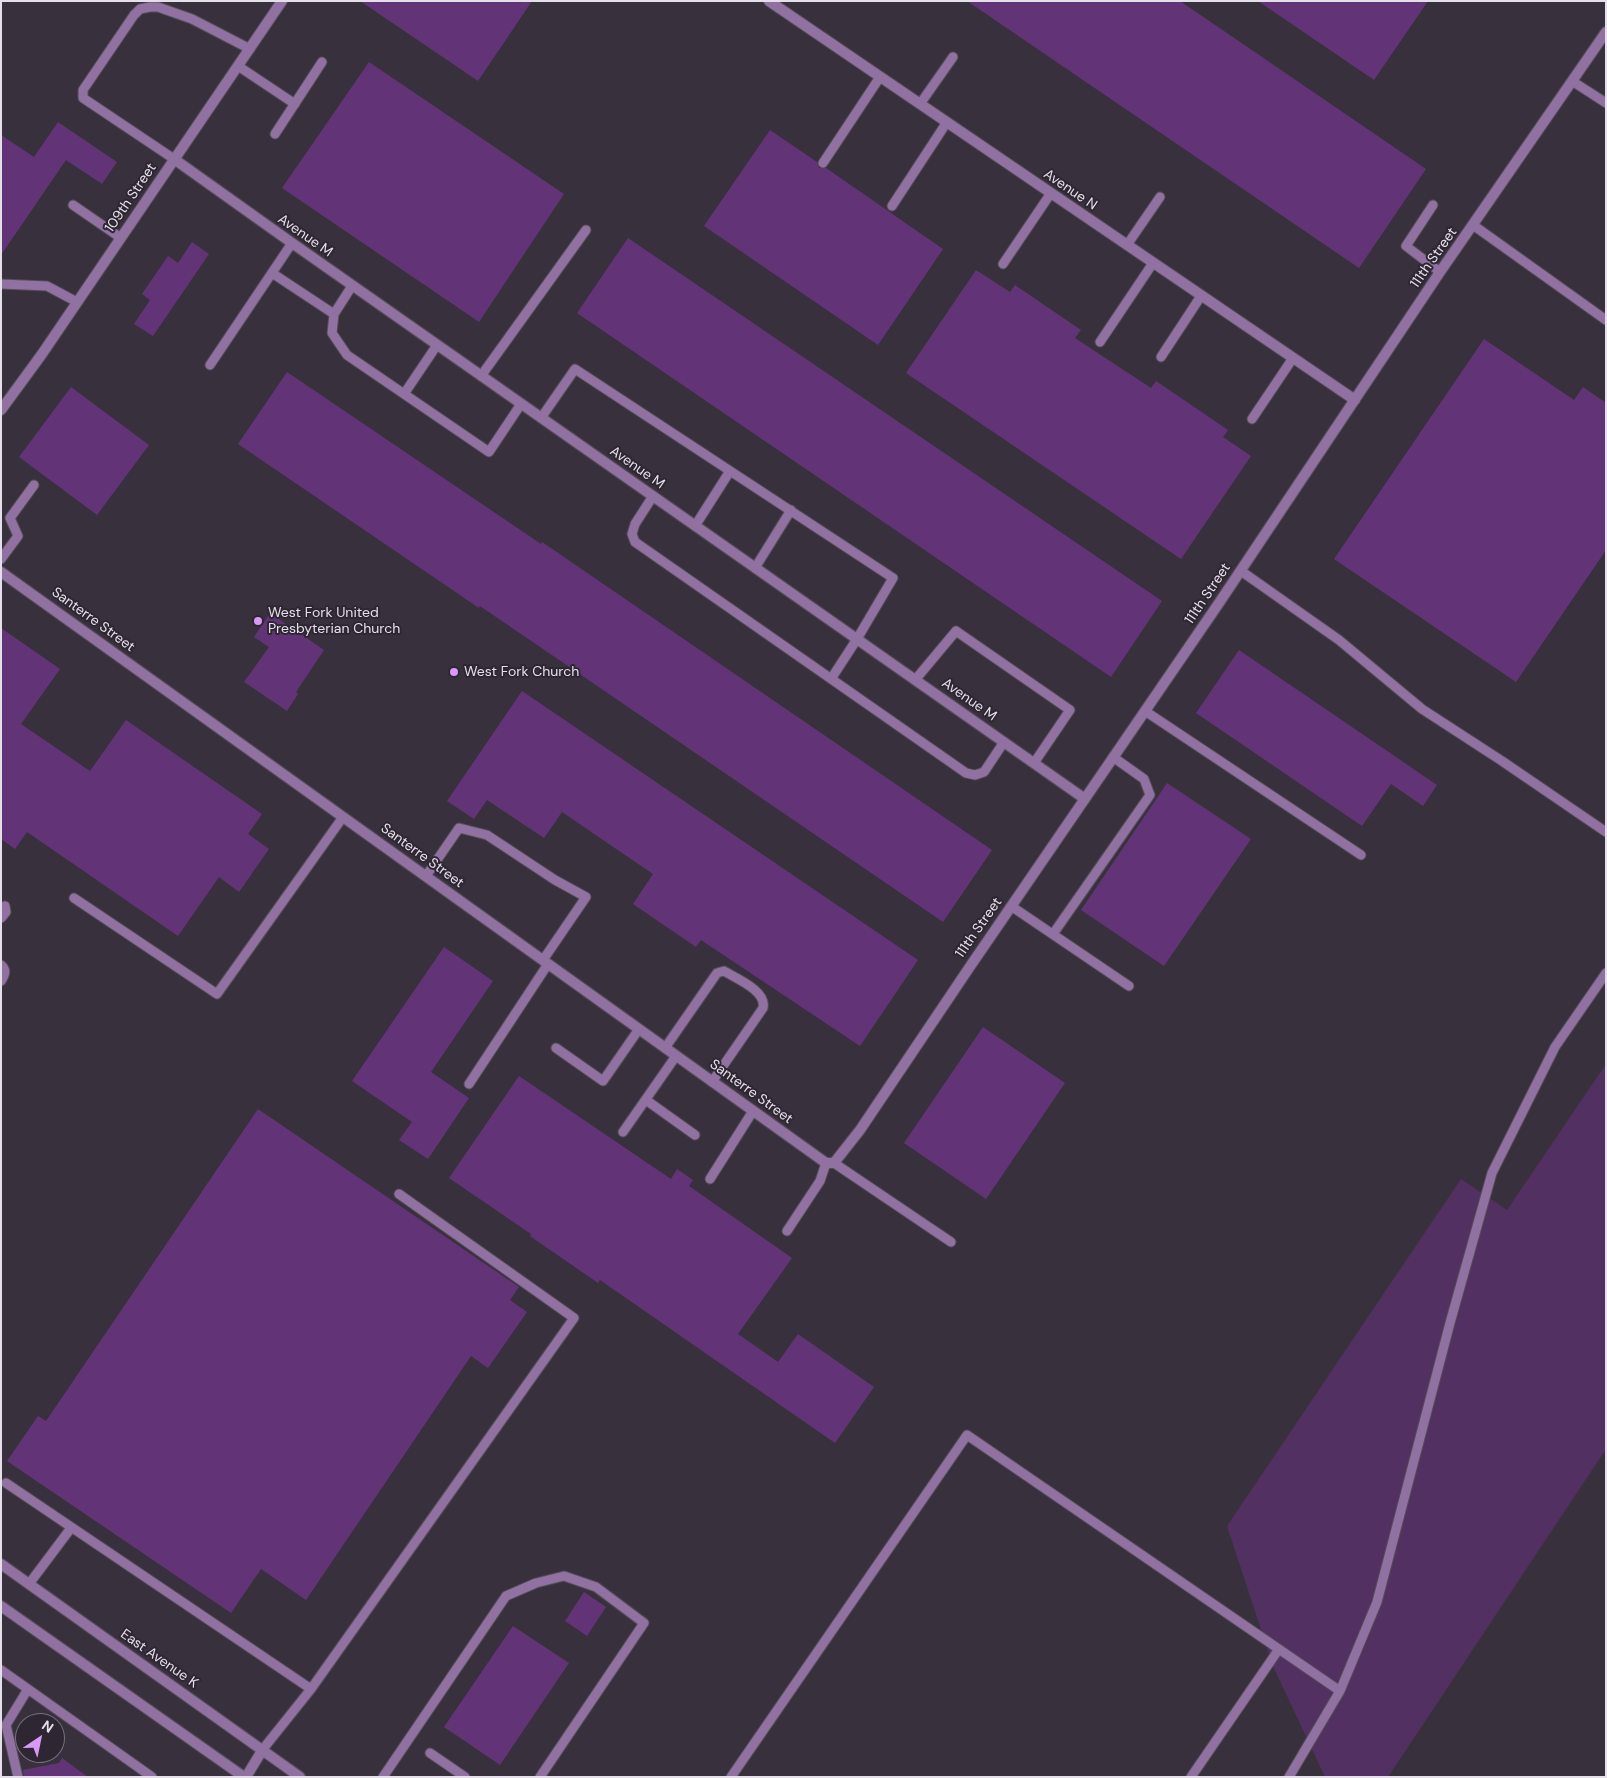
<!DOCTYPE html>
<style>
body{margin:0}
#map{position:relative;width:1607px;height:1778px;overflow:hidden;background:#39303e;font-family:"DM Sans",sans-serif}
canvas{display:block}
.frame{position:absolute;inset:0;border:2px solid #e5dfe9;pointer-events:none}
.north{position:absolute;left:15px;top:1713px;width:50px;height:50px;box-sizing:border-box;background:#2f2634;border:1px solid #78707c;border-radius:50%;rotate:34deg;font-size:14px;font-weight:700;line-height:20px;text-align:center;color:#e5dfe9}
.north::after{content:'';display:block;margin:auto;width:18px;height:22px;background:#d99af7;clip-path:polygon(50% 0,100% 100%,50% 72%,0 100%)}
</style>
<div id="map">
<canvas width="1607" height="1778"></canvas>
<div class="frame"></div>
<div class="north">N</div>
</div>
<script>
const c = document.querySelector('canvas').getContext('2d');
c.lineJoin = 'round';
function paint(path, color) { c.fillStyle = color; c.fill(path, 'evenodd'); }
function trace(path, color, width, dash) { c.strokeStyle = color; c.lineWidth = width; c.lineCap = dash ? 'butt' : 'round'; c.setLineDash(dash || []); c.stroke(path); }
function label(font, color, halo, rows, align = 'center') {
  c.font = font + ' "DM Sans",sans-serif'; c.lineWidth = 4; c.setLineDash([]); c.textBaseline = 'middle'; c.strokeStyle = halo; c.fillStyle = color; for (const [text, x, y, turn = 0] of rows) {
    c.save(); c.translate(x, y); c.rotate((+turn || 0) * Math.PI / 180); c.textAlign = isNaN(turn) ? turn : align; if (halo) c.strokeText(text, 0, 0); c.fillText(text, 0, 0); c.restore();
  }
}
paint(new Path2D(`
 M 1606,1064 L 1606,1449 L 1388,1777 L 1325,1777 L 1273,1666 L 1227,1526 L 1461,1179 L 1507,1210 Z`), '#523062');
paint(new Path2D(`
 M 360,1 L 532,1 L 478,81 Z
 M 967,1 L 1180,1 L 1426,169 L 1359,268 Z
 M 1258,1 L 1428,1 L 1374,80 Z
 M 369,62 L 564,194 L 479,322 L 282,188 Z
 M 58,122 L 117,162 L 102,184 L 66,160 L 1,255 L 1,135 L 34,157 Z
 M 770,130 L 817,162 L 819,168 L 826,168 L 943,249 L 878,345 L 704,226 Z
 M 628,238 L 1162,601 L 1111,677 L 577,313 Z
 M 192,242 L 209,254 L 153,336 L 134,324 L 150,300 L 142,294 L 168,256 L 178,263 Z
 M 976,270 L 1010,292 L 1015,285 L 1081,330 L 1075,338 L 1151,388 L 1156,381 L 1228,430 L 1223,437 L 1251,456 L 1181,559 L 906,373 Z
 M 1484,339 L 1574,400 L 1583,387 L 1606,403 L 1606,550 L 1516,682 L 1334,559 Z
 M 287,372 L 541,544 L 542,542 L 992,850 L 943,922 L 480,606 L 479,608 L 238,444 Z
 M 71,387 L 149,445 L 97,515 L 19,457 Z
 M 270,613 L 324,650 L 296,692 L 298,694 L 287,711 L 244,682 L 269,647 L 254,637 Z
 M 1,628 L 60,669 L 21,724 L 90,771 L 126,720 L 262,814 L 248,834 L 269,849 L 239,892 L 219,877 L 178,936 L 27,832 L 15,849 L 1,839 Z
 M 1239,650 L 1437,785 L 1423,806 L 1391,784 L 1362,826 L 1196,713 Z
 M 522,691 L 918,960 L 860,1046 L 701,940 L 696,947 L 633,904 L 653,874 L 562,812 L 544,838 L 487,800 L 474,819 L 447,801 Z
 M 1167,783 L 1251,839 L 1164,966 L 1081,910 Z
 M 444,947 L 493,981 L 431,1072 L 469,1098 L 428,1159 L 399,1140 L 412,1122 L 352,1081 Z
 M 983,1027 L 1065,1083 L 986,1199 L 904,1143 Z
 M 519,1076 L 671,1179 L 677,1169 L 693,1180 L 689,1186 L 792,1258 L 738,1334 L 778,1362 L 798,1334 L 874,1387 L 835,1443 L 600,1280 L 598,1283 L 530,1236 L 531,1234 L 449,1178 Z
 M 258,1109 L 519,1287 L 510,1300 L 527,1312 L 488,1368 L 471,1356 L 306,1600 L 261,1569 L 231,1613 L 7,1461 L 38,1416 L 46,1421 Z
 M 584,1592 L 606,1607 L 587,1636 L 565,1621 Z
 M 513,1626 L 569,1663 L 500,1765 L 444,1727 Z
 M 62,1758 L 88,1777 L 24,1777 L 23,1770 L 59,1763 Z`), '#623477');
const service = new Path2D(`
 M 238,66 L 295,104
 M 1572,81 L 1606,103
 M 920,104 L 953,57
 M 275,134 L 322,62
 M 174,159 L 83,98 L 83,90 L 134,15 L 140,9 L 150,7 L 158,7 L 192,19 L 250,49
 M 823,163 L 880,77
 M 73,205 L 121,238
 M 1433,205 L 1406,246 L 1440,272
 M 892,206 L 947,122
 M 1473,225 L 1606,320
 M 1127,245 L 1160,197
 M 1003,264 L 1051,193
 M 272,273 L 334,314
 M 1,284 L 47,286 L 77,302
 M 352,286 L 334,314 L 332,333 L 347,355 L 489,452 L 521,404
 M 1100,342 L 1153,263
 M 1161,357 L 1201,296
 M 210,365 L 292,243
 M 481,376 L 586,230
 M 404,394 L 437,345
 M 541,418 L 575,369 L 893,578 L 857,639 L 831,679
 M 1252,419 L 1293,358
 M 653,496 L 635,524 L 632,534 L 635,542 L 966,773 L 975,775 L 984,772 L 1004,742
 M 695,526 L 730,471
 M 1,559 L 18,536 L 10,518 L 34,485
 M 755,568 L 791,510
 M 1241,571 L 1339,640 L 1422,709 L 1502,761 L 1606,832
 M 915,680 L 956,631 L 1070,710 L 1034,763
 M 1145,711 L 1361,855
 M 426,876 L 459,828 L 487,835 L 555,880 L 586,897 L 543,960
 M 74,898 L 217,994 L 343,817
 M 1011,906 L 1129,986
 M 1,918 L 6,912 L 5,906
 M 1053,934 L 1150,795 L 1144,779 L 1113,757
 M 1,965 C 7,970 5,975 1,981
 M 556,1048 L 603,1081 L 639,1029
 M 665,1048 L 717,973 L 724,971 C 737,979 767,991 763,1008 L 712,1082
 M 469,1084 L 548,964
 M 646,1100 L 695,1135
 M 623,1132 L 676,1056
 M 834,1163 L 951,1242
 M 710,1179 L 753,1111
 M 787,1231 L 820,1181 L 826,1163
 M 6,1483 L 311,1689
 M 29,1584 L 71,1528
 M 1,1670 L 152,1777
 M 1340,1691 L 1377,1602 L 1450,1323 L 1492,1173 L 1555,1047 L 1606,973
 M 263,1749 L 311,1689 L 574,1318 L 399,1194
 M 430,1753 L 465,1777
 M 18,1777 L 6,1725 L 28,1689
 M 383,1777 L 506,1596 L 536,1583 L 564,1576 L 596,1587 L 644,1623 L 540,1777
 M 731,1777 L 967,1435 L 1340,1691 L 1289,1777
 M 1191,1777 L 1279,1649`);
const minor = new Path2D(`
 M 769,1 L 1355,400
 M 174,159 L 292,243 L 1085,799
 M 1,572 L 826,1163 L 834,1163 L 860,1130 L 969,968 L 1219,603 L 1440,272 L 1606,32`);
const tertiary = new Path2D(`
 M 1,410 L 42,354 L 282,1
 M 1,1564 L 300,1777
 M 1,1606 L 244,1777
 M 246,1777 L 263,1749`);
trace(service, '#554c59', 11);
trace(minor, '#554c59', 12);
trace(tertiary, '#554c59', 12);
trace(service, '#9171a1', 9);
trace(minor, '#9171a1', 10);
trace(tertiary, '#9171a1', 10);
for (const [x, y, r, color] of [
 [258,621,5,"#d99af7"],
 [454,672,5,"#d99af7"]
]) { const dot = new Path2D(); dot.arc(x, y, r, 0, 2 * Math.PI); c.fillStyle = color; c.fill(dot); trace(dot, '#2f2634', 2); }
label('14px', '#e5dfe9', '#2f2634', [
 ["Avenue N",1070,190,34],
 ["109th Street",131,198,-56],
 ["Avenue M",305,236,35],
 ["111th Street",1434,258,-55],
 ["Avenue M",637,468,35],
 ["111th Street",1208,594,-56],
 ["Santerre Street",93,620,36],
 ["Avenue M",969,700,35],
 ["Santerre Street",422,856,36],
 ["111th Street",979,928,-55],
 ["Santerre Street",751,1092,36],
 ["East Avenue K",159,1659,35]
]);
label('14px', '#e5dfe9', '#2f2634', [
 ["West Fork United",268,613],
 ["Presbyterian Church",268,629],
 ["West Fork Church",464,672]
], 'left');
</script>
